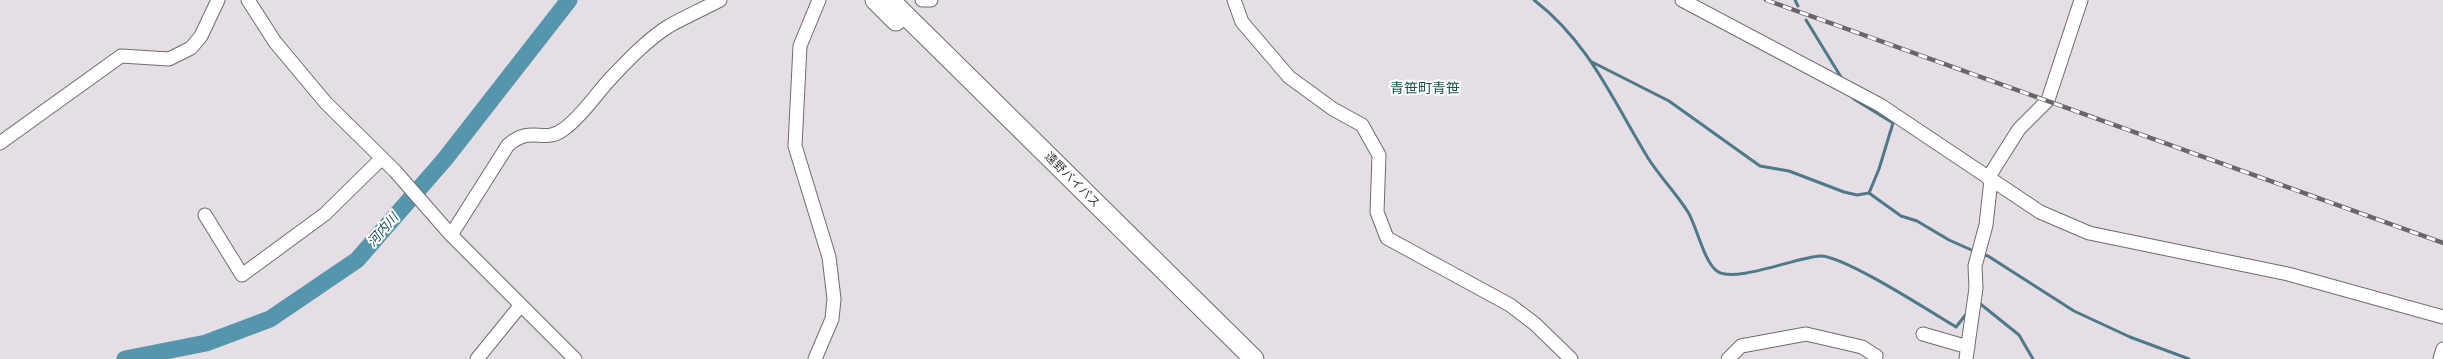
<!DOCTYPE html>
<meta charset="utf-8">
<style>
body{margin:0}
canvas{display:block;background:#e5dee5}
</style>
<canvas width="2443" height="359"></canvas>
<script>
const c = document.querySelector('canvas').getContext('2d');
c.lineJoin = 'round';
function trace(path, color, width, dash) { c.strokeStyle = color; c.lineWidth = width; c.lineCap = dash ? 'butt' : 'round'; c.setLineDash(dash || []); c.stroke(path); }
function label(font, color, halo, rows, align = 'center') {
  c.font = font + ' Inter,"Noto Sans JP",sans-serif'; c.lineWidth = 4; c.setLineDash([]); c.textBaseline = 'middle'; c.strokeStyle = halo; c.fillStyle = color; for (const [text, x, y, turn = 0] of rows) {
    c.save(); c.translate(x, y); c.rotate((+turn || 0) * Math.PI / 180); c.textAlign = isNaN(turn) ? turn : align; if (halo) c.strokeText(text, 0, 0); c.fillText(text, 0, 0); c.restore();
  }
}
trace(new Path2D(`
 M 1534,0 C 1589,42 1613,101 1648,158 C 1660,177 1676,193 1688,212 C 1697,227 1704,262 1717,271 C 1734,284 1797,257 1820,256 C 1843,255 1931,312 1956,327 L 1967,313
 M 1795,0 L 1798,6
 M 1806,20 L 1841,77
 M 1592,62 L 1669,101 L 1760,166 L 1789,171 L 1844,192 L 1857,195 L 1869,193 L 1901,216 L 1917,221 L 1949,240 L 1976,252
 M 1854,99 L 1893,123 L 1879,169 L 1869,193
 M 1981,254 L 1988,256 L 2074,311 L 2130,337 L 2189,359
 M 1978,302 L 2019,335 L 2033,359`), '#4d798a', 3);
trace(new Path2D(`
 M 125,359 L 206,343 L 270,319 L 357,260 L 445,159 L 569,0`), '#5696ad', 17);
const minor = new Path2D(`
 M 248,0 L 275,42 L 326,103 L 395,171 L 451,235 L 575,359
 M 922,0 L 931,0
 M 1234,0 L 1242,22 L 1289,77 L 1333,109 L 1362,125 L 1379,155 L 1377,212 L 1387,238 L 1510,305 L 1535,324 L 1571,359
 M 1682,0 L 1880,105 L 2040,212 L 2089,233 L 2288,274 L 2443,317
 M 0,143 L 121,56 L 169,59 L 191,48 L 201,36 L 218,0
 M 1988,178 L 2019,129 L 2048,100 L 2081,0
 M 205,215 L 242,275 L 325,214 L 382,158
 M 451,235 L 508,145 C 533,124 543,145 564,129 C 582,116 596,94 611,78 C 628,60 648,39 669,26 C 685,17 703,9 720,0
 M 1923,334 L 1968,347
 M 477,359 L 520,306
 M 815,359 L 832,319 L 834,299 L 829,257 L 795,146 L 800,46 L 819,0
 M 1728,359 L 1741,346 L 1806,334 L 1862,347 L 1876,356 L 1875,359
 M 1966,359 L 1976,288 L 1975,266 L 1986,225 L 1991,180
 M 2440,359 L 2443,349`);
const highway = new Path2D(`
 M 875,0 L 896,21
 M 890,0 L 1254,359`);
trace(minor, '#706a71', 15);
trace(highway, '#706a71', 21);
trace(minor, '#fff', 13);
trace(highway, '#fff', 19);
const rail = new Path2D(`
 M 1766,0 L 2443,243`);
trace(rail, '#69656a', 4.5);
trace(rail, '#fff', 3, [9]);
label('12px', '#383639', '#fff', [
 ["遠野バイパス",1072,180,45]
]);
label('italic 13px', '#144b5c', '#fff', [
 ["河内川",383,230,-49]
]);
label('14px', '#19544f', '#fff', [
 ["青笹町青笹",1425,89]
]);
</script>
